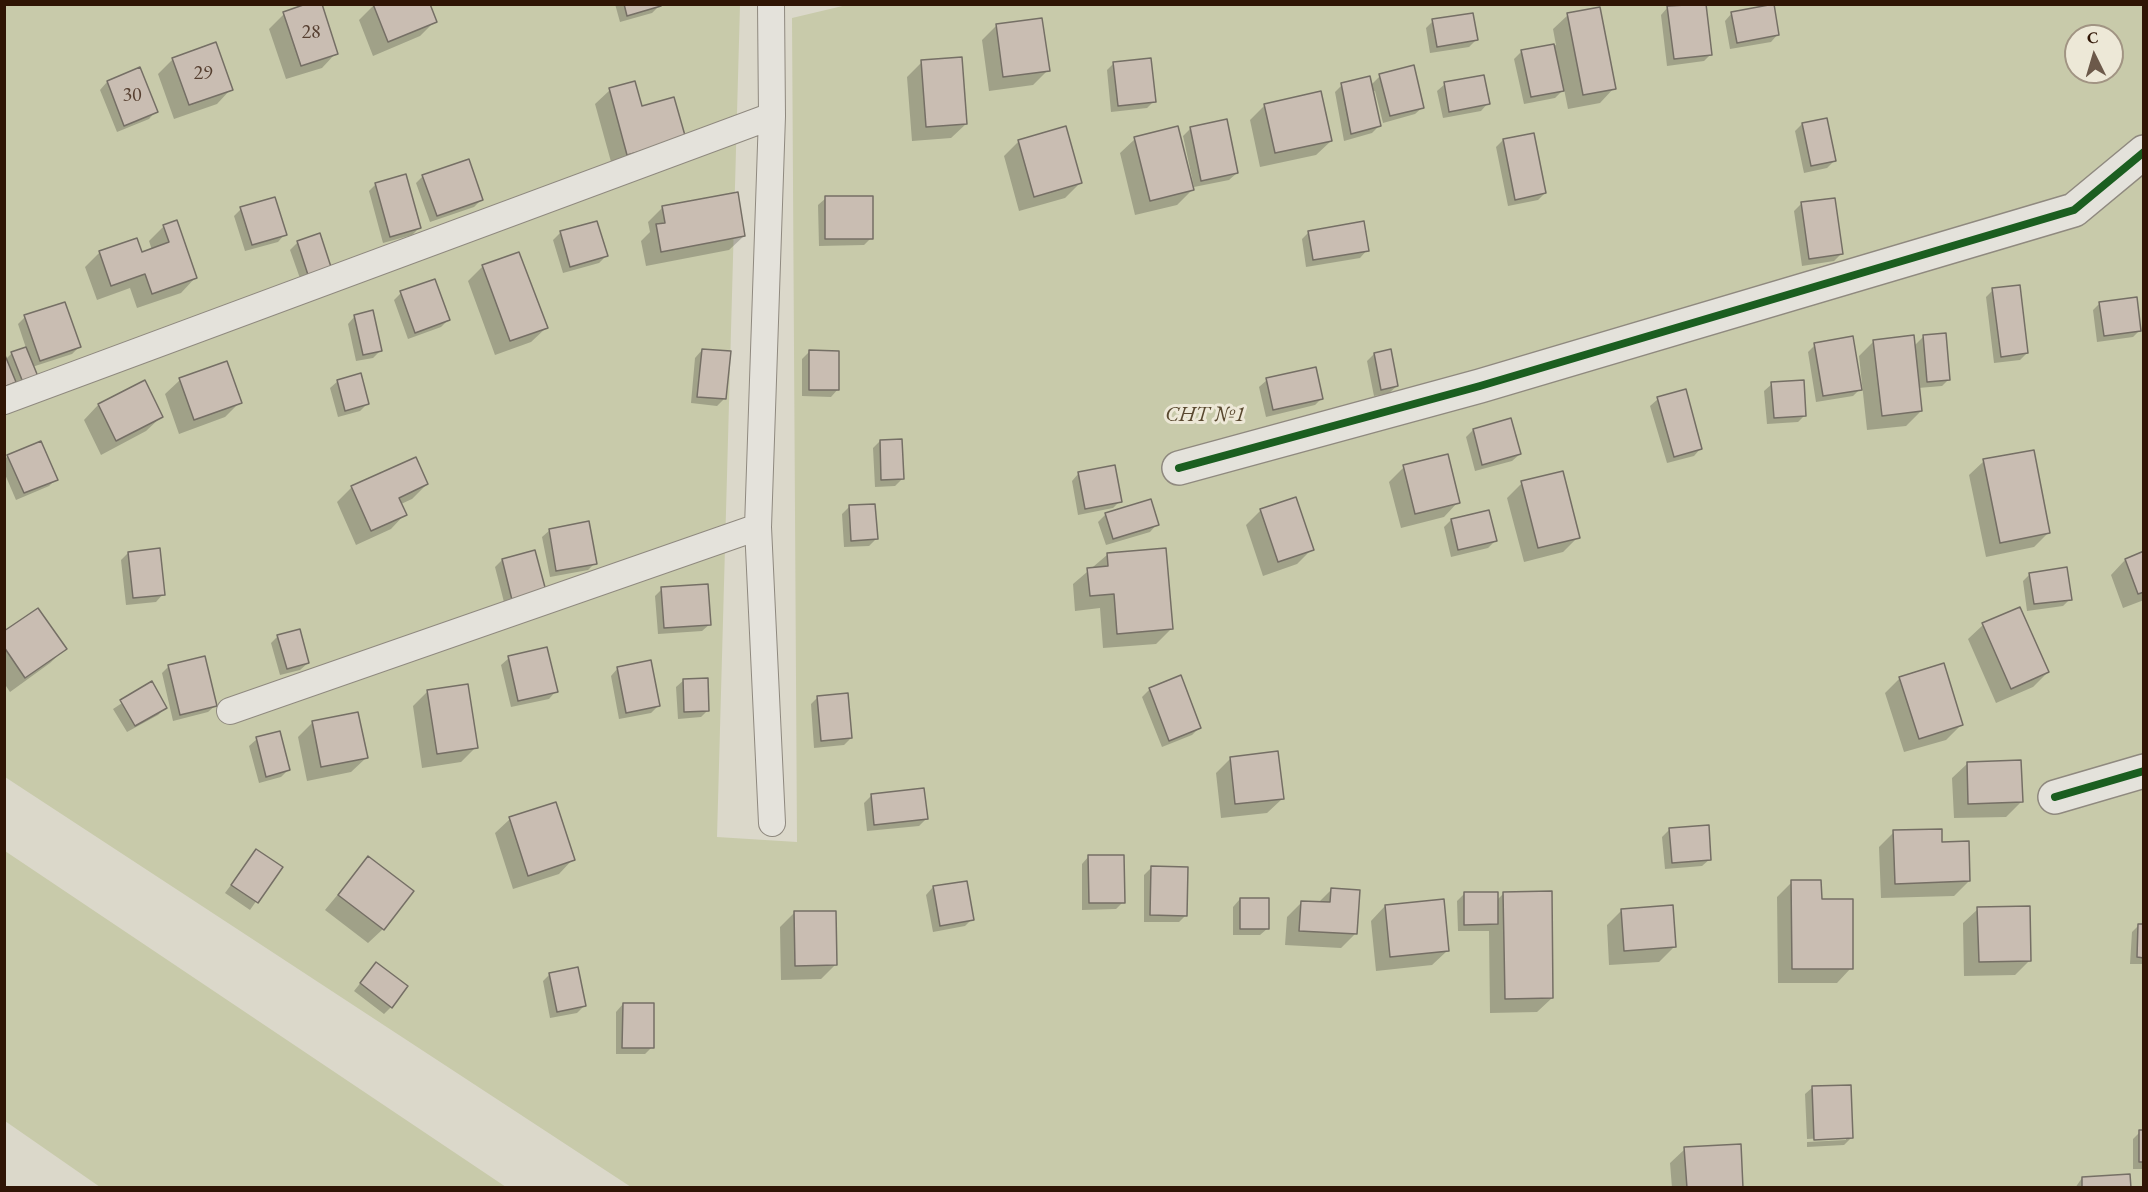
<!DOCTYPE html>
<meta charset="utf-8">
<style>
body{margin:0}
#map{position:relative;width:2148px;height:1192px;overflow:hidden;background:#dbd8ca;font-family:"EB Garamond",serif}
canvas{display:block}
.frame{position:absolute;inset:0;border:6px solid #301505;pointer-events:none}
.north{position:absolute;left:2064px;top:24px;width:60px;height:60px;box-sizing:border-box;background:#ede8d7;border:2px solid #a19483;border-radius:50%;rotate:355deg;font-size:16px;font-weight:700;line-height:24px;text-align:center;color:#301505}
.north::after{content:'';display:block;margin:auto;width:21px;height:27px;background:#6c594a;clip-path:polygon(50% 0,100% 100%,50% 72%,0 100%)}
</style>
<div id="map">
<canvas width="2148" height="1192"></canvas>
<div class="frame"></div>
<div class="north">С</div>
</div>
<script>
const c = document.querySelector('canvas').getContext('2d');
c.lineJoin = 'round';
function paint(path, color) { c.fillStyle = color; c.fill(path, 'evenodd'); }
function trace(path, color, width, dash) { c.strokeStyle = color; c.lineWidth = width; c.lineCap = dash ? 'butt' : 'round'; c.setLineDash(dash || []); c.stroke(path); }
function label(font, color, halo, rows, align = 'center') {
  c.font = font + ' "EB Garamond",serif'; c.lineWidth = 6; c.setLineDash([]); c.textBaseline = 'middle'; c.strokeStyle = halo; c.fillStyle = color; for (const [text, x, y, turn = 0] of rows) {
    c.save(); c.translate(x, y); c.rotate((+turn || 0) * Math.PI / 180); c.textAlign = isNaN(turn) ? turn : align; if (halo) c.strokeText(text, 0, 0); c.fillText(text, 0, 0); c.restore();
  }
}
paint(new Path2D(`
 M 851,4 L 2143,5 L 2143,1187 L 631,1187 L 5,777 L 4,5 L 740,5 L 717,837 L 797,842 L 792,18 ZM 2076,36 L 2112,36 L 2112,72 L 2076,72 Z
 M 5,851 L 506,1187 L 100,1187 L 5,1121 Z`), '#c8caaa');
paint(new Path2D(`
 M 615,4 L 659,4 L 659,6 L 652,13 L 620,22 Z
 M 918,4 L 953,4 L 918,6 Z
 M 1691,4 L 1705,4 L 1711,54 L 1704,61 L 1667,66 L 1661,15 L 1668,7 Z
 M 374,5 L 435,21 L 420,36 L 373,56 L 359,20 Z
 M 1732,13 L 1778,34 L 1771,42 L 1730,49 L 1725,21 Z
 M 284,14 L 336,53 L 322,68 L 286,79 L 269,29 Z
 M 1568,15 L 1614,88 L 1600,103 L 1568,109 L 1564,89 L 1555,98 L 1524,104 L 1514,59 L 1521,52 L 1556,45 L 1553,29 Z
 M 1433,21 L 1476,40 L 1469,47 L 1430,53 L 1426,28 Z
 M 997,25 L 1048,70 L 1033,85 L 989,91 L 982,40 Z
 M 173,59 L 231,89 L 217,104 L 174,119 L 158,74 Z
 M 922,62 L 966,124 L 951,138 L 912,141 L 907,77 Z
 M 1114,63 L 1154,101 L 1147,108 L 1111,112 L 1107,70 Z
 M 139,69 L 156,111 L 149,119 L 117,132 L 100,90 L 107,82 Z
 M 1380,76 L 1423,107 L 1415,114 L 1383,123 L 1375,91 L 1372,92 L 1380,125 L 1372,133 L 1344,141 L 1335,92 L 1342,85 L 1371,85 Z
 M 1445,84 L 1488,103 L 1481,111 L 1443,118 L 1437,91 Z
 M 610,90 L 641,108 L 684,139 L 613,169 L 595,104 Z
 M 1265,105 L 1331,141 L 1316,155 L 1260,167 L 1250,120 Z
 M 1802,124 L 1834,161 L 1827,168 L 1804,173 L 1795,131 Z
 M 1190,129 L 1237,173 L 1229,180 L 1194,187 L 1183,136 Z
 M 1135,139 L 1192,190 L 1177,205 L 1135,215 L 1120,153 Z
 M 1503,140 L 1545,193 L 1538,200 L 1508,206 L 1496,147 Z
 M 1019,141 L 1080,183 L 1065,198 L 1019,211 L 1004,156 Z
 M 423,176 L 481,200 L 474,207 L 430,222 L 416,183 Z
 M 376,184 L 419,228 L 412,235 L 383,243 L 369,191 Z
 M 826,198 L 871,238 L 864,245 L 819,246 L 818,205 Z
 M 1801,204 L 1841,254 L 1834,261 L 1802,266 L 1794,211 Z
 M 663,207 L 744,236 L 729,250 L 646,266 L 641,241 L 650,232 L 648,222 Z
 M 241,209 L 285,234 L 278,242 L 245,251 L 234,216 Z
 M 164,226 L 195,278 L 181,293 L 137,308 L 130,288 L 97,300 L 85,267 L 100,252 L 141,254 L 152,250 L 149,241 Z
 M 1309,232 L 1367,250 L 1360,258 L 1306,267 L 1302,239 Z
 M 560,233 L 606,256 L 599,263 L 563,273 L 553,240 Z
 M 298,242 L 330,270 L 302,284 L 290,250 Z
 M 483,266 L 546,328 L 531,342 L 495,355 L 468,281 Z
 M 1993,290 L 2027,353 L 2020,360 L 1994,363 L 1986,297 Z
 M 401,293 L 448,320 L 441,327 L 408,339 L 394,300 Z
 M 2100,303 L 2140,330 L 2133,337 L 2097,342 L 2093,310 Z
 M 355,316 L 380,351 L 373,358 L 356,361 L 348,324 Z
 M 25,317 L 79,347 L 72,354 L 32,367 L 17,391 L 14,383 L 4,390 L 4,357 L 6,359 L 11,354 L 26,348 L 18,324 Z
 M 1923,337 L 1949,379 L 1942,386 L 1918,388 L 1921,411 L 1906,426 L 1867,430 L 1859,356 L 1874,341 L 1913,347 Z
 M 1815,345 L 1860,389 L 1853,396 L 1816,402 L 1808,352 Z
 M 702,350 L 724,399 L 717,406 L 691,403 L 695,358 Z
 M 809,352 L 838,389 L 831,397 L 802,396 L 802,359 Z
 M 1374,354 L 1397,386 L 1389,393 L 1374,396 L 1367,361 Z
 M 180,380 L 240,402 L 225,417 L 179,434 L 165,394 Z
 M 1267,380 L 1322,398 L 1315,405 L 1266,417 L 1259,387 Z
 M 338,381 L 367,404 L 360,411 L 338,417 L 330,388 Z
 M 144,382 L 161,417 L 146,431 L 101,455 L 84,420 L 98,405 Z
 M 1772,384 L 1805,415 L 1798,422 L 1767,424 L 1764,391 Z
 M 1658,399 L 1701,448 L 1694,456 L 1667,463 L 1650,406 Z
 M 1473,430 L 1520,454 L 1512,461 L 1475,471 L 1466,437 Z
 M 880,441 L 902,479 L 895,486 L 875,487 L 873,448 Z
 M 8,456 L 56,479 L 49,486 L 16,500 L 4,472 L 4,460 Z
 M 1984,461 L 2049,532 L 2034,547 L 1986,557 L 1969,475 Z
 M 1404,467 L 1458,502 L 1444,517 L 1401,528 L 1389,482 Z
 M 1079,473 L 1120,501 L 1113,508 L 1078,515 L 1072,481 Z
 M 1522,483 L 1578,537 L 1563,552 L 1524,562 L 1507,498 Z
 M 427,484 L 412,499 L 401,504 L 405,514 L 391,529 L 356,545 L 337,502 L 352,487 Z
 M 1150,501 L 1157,524 L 1150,532 L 1106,545 L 1098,522 L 1105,515 Z
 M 849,507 L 876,539 L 869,546 L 844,547 L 842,514 Z
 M 1261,510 L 1312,549 L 1297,564 L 1263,576 L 1246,525 Z
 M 1451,520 L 1495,541 L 1488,548 L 1451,557 L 1444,527 Z
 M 550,530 L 595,563 L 588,570 L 550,577 L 542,537 Z
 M 128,553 L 163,594 L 156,602 L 126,605 L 121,560 Z
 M 2144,553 L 2144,600 L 2123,608 L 2111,575 L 2125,560 Z
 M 1107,555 L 1171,629 L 1156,644 L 1103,648 L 1100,608 L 1075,611 L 1073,584 Z
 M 502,560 L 544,590 L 505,606 L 495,567 Z
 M 2030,574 L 2070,599 L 2063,606 L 2027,611 L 2023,581 Z
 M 662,589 L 710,624 L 702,631 L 658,634 L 655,596 Z
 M 1983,625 L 2048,672 L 2033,687 L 1996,703 L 1968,639 Z
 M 4,633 L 65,649 L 50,663 L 10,692 L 4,683 Z
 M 278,636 L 308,663 L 300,670 L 280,675 L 271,643 Z
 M 509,658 L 556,691 L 549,699 L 511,707 L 501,665 Z
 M 169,666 L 216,705 L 208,712 L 173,721 L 162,673 Z
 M 618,668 L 658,706 L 651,713 L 619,719 L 611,676 Z
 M 1180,677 L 1199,728 L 1192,735 L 1162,747 L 1142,697 L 1149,690 Z
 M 1900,678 L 1961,725 L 1946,740 L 1904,752 L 1885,693 Z
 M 684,680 L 708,710 L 701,717 L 678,719 L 676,687 Z
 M 151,684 L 165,708 L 158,715 L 127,732 L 113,709 Z
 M 428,691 L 476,747 L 461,762 L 422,768 L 413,706 Z
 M 818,697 L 851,738 L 844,745 L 814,748 L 811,704 Z
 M 313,722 L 366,758 L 351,772 L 307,781 L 298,737 Z
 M 257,739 L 288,770 L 281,777 L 259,783 L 249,746 Z
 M 1230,759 L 1282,799 L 1267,813 L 1221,818 L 1216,773 Z
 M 1967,764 L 2021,802 L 2006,817 L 1954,818 L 1952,778 Z
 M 871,796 L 926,819 L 919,826 L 867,831 L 864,803 Z
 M 555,803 L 573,859 L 559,874 L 513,889 L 495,833 L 510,819 Z
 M 1669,830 L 1710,859 L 1702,866 L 1665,869 L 1662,837 Z
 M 1894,832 L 1941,843 L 1969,881 L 1954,896 L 1881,898 L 1879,847 Z
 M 256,851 L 280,867 L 250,910 L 225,893 Z
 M 1089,856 L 1123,902 L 1116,909 L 1082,910 L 1082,864 Z
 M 368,858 L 383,929 L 368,943 L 325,910 Z
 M 1151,868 L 1186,915 L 1179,922 L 1144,922 L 1144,875 Z
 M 1792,882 L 1820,900 L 1851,968 L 1837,983 L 1778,983 L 1777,897 Z
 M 933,887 L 972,919 L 965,926 L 933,932 L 926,895 Z
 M 1332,889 L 1355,934 L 1341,948 L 1285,945 L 1287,917 L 1302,902 L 1318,903 Z
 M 1504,893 L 1552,998 L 1537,1012 L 1490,1013 L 1489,931 L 1458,931 L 1457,901 L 1464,894 L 1497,900 Z
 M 1240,899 L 1268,928 L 1260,935 L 1233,935 L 1233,907 Z
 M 1385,906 L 1447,951 L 1432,965 L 1376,971 L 1371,921 Z
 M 1978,909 L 2030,960 L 2015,975 L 1964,976 L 1963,923 Z
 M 1621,911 L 1674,947 L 1659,962 L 1609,965 L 1607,925 Z
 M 795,912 L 835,965 L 821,979 L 781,980 L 780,927 Z
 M 2139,925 L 2144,925 L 2144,964 L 2130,964 L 2132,932 Z
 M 370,971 L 391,1007 L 384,1014 L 354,991 Z
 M 550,974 L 584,1006 L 577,1013 L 550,1018 L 543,981 Z
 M 623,1004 L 652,1047 L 645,1054 L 616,1054 L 616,1012 Z
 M 1813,1087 L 1851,1138 L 1844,1145 L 1807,1147 L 1807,1142 L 1846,1140 L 1846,1137 L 1807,1139 L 1805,1094 Z
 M 2140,1132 L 2144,1132 L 2144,1169 L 2133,1169 L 2133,1139 Z
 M 1685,1149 L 1742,1188 L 1672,1188 L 1670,1163 Z
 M 2082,1178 L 2129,1188 L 2075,1188 Z`), '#0003');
const building = new Path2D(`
 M 306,4 L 322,4 L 338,54 L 301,66 L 283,12 Z
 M 373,4 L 430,4 L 437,22 L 388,42 Z
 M 624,4 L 660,4 L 661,6 L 627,16 Z
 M 1706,4 L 1712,55 L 1674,59 L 1667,6 Z
 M 1774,4 L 1779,35 L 1737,43 L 1731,12 Z
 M 1600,7 L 1616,89 L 1583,95 L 1567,13 Z
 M 1473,13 L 1478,40 L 1437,47 L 1432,19 Z
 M 1042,18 L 1050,71 L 1003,77 L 996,24 Z
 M 216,42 L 233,90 L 189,105 L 172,58 Z
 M 1554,44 L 1564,91 L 1531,97 L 1521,50 Z
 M 962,57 L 967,124 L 926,127 L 921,60 Z
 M 1151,58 L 1156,102 L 1118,106 L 1113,62 Z
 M 1414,65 L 1424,108 L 1390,116 L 1379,74 Z
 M 140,67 L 158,112 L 124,126 L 107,81 Z
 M 1484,75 L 1490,104 L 1449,112 L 1444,82 Z
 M 1370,76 L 1381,126 L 1351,134 L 1341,83 Z
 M 635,81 L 642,106 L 674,97 L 686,139 L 627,155 L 609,88 Z
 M 1321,91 L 1332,141 L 1275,153 L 1264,104 Z
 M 1827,118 L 1836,161 L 1811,166 L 1802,123 Z
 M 1227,119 L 1238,173 L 1201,181 L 1190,127 Z
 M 1066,126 L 1082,183 L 1034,197 L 1018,140 Z
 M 1178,126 L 1194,190 L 1150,201 L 1134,137 Z
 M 1534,133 L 1546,193 L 1515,200 L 1503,139 Z
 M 469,159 L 483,200 L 437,216 L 422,175 Z
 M 406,174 L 421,228 L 390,237 L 375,183 Z
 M 738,192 L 745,236 L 661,252 L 656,224 L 665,223 L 662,206 Z
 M 825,196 L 873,196 L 873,239 L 825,239 Z
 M 275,197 L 287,235 L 252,245 L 240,207 Z
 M 1835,198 L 1843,254 L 1809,259 L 1801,202 Z
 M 177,220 L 197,278 L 152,294 L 145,274 L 111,286 L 99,251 L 137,238 L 142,252 L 169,242 L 163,225 Z
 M 597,221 L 608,256 L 570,267 L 560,231 Z
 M 1364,221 L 1369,251 L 1313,260 L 1308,231 Z
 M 320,233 L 332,270 L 309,278 L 297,241 Z
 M 519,252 L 548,328 L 510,341 L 482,265 Z
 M 435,279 L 450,320 L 415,333 L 400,291 Z
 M 2020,285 L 2028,353 L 2001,357 L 1992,288 Z
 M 2137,297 L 2141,331 L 2104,336 L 2099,302 Z
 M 65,302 L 81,347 L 40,361 L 24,315 Z
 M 373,310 L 382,351 L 363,355 L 354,315 Z
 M 1946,333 L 1950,380 L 1927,382 L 1923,335 Z
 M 1914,335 L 1922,411 L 1882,416 L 1873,340 Z
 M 1853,336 L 1862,390 L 1823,396 L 1814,343 Z
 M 26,347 L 39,379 L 24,385 L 11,352 Z
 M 702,349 L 731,351 L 726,399 L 697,397 Z
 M 1391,349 L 1398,386 L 1381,390 L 1374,353 Z
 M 809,350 L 839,351 L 839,390 L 809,390 Z
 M 4,353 L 16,382 L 4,387 Z
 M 227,361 L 242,403 L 194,420 L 179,378 Z
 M 1316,367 L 1323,399 L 1273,410 L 1266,378 Z
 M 361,373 L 369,404 L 345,411 L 337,380 Z
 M 145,380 L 163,417 L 116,441 L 98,404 Z
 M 1804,380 L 1806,416 L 1774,418 L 1771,382 Z
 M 1686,389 L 1702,449 L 1674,457 L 1657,397 Z
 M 1511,418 L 1521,454 L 1482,465 L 1473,429 Z
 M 902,439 L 904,479 L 881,480 L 880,440 Z
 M 41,441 L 58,480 L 24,493 L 7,455 Z
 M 2034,450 L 2050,533 L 2000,543 L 1983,459 Z
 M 1448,454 L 1460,503 L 1415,514 L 1403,465 Z
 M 416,457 L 428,484 L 399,498 L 407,515 L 371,531 L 351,486 Z
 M 1115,465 L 1122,502 L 1085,509 L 1078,472 Z
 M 1563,471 L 1580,538 L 1538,548 L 1521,481 Z
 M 1296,497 L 1314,550 L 1278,562 L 1260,509 Z
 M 1151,499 L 1159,525 L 1113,539 L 1105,513 Z
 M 875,504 L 878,539 L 851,541 L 849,505 Z
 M 1489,510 L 1497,541 L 1458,550 L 1451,519 Z
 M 589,521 L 597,564 L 556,571 L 549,529 Z
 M 160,548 L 165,595 L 133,598 L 128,552 Z
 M 1166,548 L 1173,629 L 1117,634 L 1114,594 L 1090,596 L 1087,568 L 1108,566 L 1107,553 Z
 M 535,550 L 546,591 L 512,600 L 502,559 Z
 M 2144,551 L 2144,592 L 2138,594 L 2125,559 Z
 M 2067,567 L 2072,600 L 2034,604 L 2029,573 Z
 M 708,584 L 711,625 L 664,628 L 661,587 Z
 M 2020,607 L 2049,672 L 2011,689 L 1982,623 Z
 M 38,608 L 67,649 L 25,678 L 4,647 L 4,631 Z
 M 300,629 L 309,663 L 287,669 L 277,635 Z
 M 547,647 L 558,692 L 518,701 L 508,656 Z
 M 205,656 L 217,706 L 180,715 L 168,665 Z
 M 651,660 L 660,706 L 626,713 L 617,667 Z
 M 1944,663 L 1963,725 L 1919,739 L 1899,677 Z
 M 1181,675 L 1201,728 L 1169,741 L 1149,688 Z
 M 708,678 L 709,711 L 684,712 L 683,679 Z
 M 152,681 L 167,708 L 135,726 L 120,700 Z
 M 468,684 L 478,748 L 437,754 L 427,690 Z
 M 848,693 L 852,738 L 821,741 L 817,696 Z
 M 358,712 L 368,758 L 321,767 L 312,721 Z
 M 280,731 L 290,770 L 266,777 L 256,737 Z
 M 1278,751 L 1284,799 L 1235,804 L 1230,757 Z
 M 2021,760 L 2023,802 L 1968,804 L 1967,762 Z
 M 924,788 L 928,819 L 874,825 L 871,794 Z
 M 556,802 L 575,860 L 528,876 L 509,817 Z
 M 1709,825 L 1711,860 L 1672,863 L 1669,828 Z
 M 1942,829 L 1942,842 L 1969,841 L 1970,881 L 1895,884 L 1893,830 Z
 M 256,849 L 283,867 L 258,903 L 231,885 Z
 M 1088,855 L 1124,855 L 1125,903 L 1089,903 Z
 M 368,856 L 414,891 L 384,930 L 338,895 Z
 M 1151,866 L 1188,867 L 1187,916 L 1150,915 Z
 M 1791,880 L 1821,880 L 1822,899 L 1853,899 L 1853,969 L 1792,969 Z
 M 967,881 L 974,920 L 940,926 L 933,886 Z
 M 1331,888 L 1360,890 L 1357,934 L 1299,931 L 1301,901 L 1330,902 Z
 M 1552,891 L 1553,998 L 1505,999 L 1503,892 Z
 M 1464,892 L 1498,892 L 1498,924 L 1464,925 Z
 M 1240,898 L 1269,898 L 1269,929 L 1240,929 Z
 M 1444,899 L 1449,951 L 1390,957 L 1385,905 Z
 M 1673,905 L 1676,947 L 1624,951 L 1621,909 Z
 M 2030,906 L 2031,961 L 1979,962 L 1977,907 Z
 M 794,911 L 836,911 L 837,965 L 795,966 Z
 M 2138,924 L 2144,924 L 2144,958 L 2137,957 Z
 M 376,962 L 408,986 L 392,1008 L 360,983 Z
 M 578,967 L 586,1006 L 557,1012 L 549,973 Z
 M 623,1003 L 654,1003 L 654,1048 L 622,1048 Z
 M 1851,1085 L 1853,1138 L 1814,1140 L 1812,1086 Z
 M 2139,1130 L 2144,1130 L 2144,1162 L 2139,1162 Z
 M 1741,1144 L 1743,1188 L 1687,1188 L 1684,1147 Z
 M 2130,1174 L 2131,1188 L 2082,1188 L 2082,1177 Z`);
paint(building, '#c9bdb2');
trace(building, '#756f65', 1.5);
const lane = new Path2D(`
 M 771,4 L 772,116 L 758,527 L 772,823
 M 4,401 L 772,116
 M 230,711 L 758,527`);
const street = new Path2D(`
 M 1179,468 L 1480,386 L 2074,210 L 2144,152
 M 2055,797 L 2144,771`);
trace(lane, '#8f897f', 28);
trace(street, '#8f897f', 36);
trace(lane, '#e4e2db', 26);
trace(street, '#e4e2db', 33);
trace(new Path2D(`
 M 1179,468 L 1480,386 L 2074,210 L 2144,152
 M 2055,797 L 2144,771`), '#1b5e20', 8);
label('20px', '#563f30', null, [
 ["28",311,33],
 ["29",203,74],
 ["30",132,96]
]);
label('italic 22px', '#59482f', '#ede8d7', [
 ["СНТ №1",1205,415]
]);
</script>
